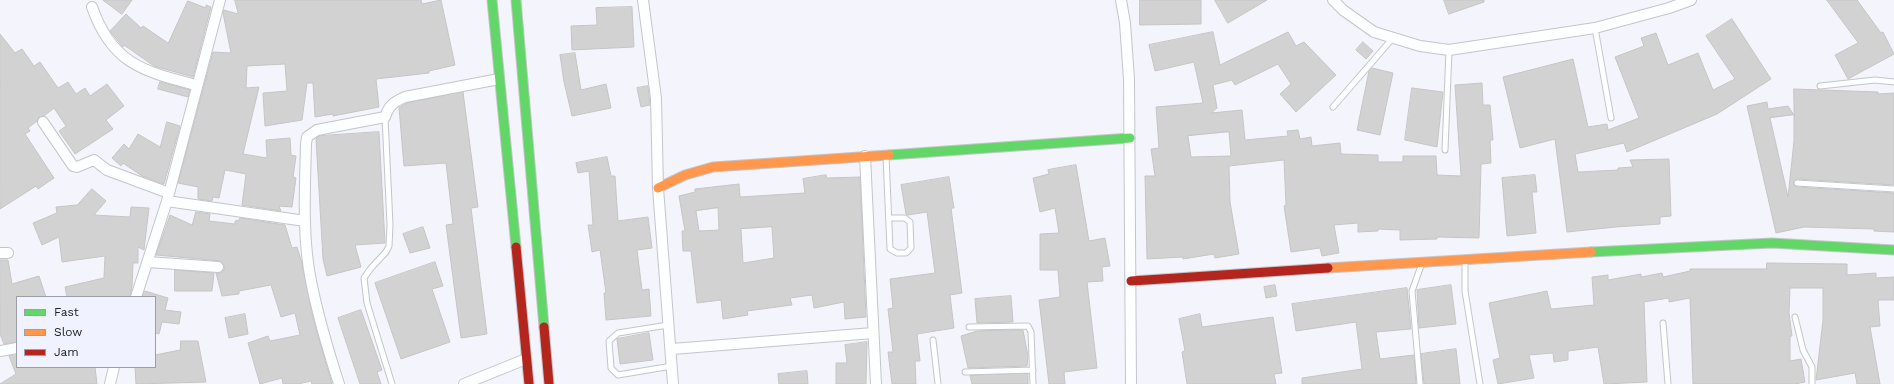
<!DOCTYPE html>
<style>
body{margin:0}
#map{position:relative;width:1894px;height:384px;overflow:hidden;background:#f4f5fc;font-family:"Work Sans",sans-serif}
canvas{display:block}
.legend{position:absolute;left:16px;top:296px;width:140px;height:72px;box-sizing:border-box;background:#f0f3ff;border:1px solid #9d9fa8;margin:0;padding:5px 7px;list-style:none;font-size:12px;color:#202125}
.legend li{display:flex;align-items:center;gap:8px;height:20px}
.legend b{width:20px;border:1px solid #9d9fa8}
</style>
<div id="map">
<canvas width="1894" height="384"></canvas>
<ul class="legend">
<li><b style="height:5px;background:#63d668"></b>Fast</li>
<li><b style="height:5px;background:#ff974d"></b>Slow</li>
<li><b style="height:5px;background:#b3261e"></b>Jam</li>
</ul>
</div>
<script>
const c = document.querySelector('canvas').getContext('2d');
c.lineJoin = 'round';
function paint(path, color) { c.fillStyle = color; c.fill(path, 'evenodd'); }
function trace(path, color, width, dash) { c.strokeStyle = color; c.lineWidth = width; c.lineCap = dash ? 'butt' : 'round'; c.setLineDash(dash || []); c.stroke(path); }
const building = new Path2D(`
 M 103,0 L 132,0 L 122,14 Z
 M 235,0 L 421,0 L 422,4 L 441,0 L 455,65 L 429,71 L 429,73 L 376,79 L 379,107 L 333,116 L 333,114 L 315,117 L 313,83 L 307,83 L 302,120 L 265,126 L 263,93 L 287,91 L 285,64 L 247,66 L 246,88 L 259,87 L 243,154 L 267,158 L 266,140 L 290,138 L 291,155 L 296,156 L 293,177 L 296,178 L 292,207 L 279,206 L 281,211 L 242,205 L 246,174 L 225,170 L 219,198 L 213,197 L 212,201 L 198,199 L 198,187 L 178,183 L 213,52 L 231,53 L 223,13 L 224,10 L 238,14 Z
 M 1140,0 L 1201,0 L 1201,24 L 1140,25 Z
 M 1215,0 L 1267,0 L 1228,23 Z
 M 1444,0 L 1484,0 L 1484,2 L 1449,14 Z
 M 1827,0 L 1857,0 L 1881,33 L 1883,32 L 1894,54 L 1848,79 L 1835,55 L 1858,43 Z
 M 188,1 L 206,8 L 206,5 L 211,7 L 193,77 L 154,66 L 124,45 L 123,47 L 110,31 L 126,14 L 141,28 L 143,26 L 168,43 Z
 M 632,7 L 634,47 L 572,50 L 571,26 L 597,25 L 596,8 Z
 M 1732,19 L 1771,79 L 1717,114 L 1627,152 L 1624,143 L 1575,154 L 1578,172 L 1618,170 L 1618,168 L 1633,167 L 1630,160 L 1669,159 L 1671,216 L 1660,217 L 1660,224 L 1616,227 L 1567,232 L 1555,139 L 1520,148 L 1503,77 L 1573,59 L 1588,127 L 1607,124 L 1608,130 L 1639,118 L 1615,57 L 1644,46 L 1641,38 L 1656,33 L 1668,65 L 1698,53 L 1713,90 L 1735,79 L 1706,36 Z
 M 1213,32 L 1220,65 L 1288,32 L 1296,46 L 1304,42 L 1336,75 L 1296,112 L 1280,94 L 1291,84 L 1278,64 L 1235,85 L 1232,80 L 1213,85 L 1217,108 L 1211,113 L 1242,110 L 1245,140 L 1288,136 L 1287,131 L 1298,130 L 1300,139 L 1311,137 L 1312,146 L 1340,143 L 1341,154 L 1378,155 L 1378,162 L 1403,162 L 1403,156 L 1436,156 L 1437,175 L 1461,176 L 1455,85 L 1482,83 L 1483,105 L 1490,105 L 1493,140 L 1490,140 L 1491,163 L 1481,164 L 1479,238 L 1437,237 L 1437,239 L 1400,240 L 1400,230 L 1378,229 L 1378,231 L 1358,232 L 1358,223 L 1334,225 L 1339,253 L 1322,256 L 1320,248 L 1291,252 L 1284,206 L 1286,205 L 1284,160 L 1229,166 L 1230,202 L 1239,254 L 1215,258 L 1214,254 L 1183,259 L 1183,257 L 1147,259 L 1145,176 L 1155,176 L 1151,149 L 1159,148 L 1156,107 L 1203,103 L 1194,62 L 1155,71 L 1149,45 ZM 1229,132 L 1231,156 L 1191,157 L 1188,136 Z
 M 0,34 L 15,53 L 22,49 L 34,66 L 40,62 L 58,88 L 68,82 L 76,94 L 85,88 L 90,96 L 107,84 L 124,106 L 106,120 L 113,129 L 75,154 L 59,131 L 66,126 L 54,108 L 44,116 L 39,117 L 37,121 L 28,128 L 30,131 L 25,134 L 54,178 L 38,189 L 36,186 L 0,209 Z
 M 1363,42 L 1373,51 L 1366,59 L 1356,50 Z
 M 575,53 L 581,90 L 606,84 L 611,108 L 572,116 L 564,82 L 560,55 Z
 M 1372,68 L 1393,73 L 1380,135 L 1357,130 L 1369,71 Z
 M 160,82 L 190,90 L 188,97 L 158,89 Z
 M 648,86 L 650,105 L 641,107 L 637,88 Z
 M 1412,88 L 1443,92 L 1437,147 L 1405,140 Z
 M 1794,89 L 1878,92 L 1878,94 L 1894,93 L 1894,185 L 1797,179 L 1793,183 L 1797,187 L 1894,193 L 1894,232 L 1874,231 L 1874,229 L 1804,227 L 1776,233 L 1747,106 L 1767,102 L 1768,109 L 1788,106 L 1794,115 ZM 1794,115 L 1794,141 L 1788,197 L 1770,118 Z
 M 463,92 L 478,207 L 471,208 L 487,334 L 461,338 L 446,225 L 453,224 L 446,163 L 404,166 L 399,108 L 407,103 Z
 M 167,122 L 180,126 L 164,184 L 142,176 L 123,163 L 121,166 L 112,158 L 124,144 L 129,149 L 138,134 L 160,147 Z
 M 379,132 L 385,243 L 355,245 L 361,267 L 327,276 L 323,259 L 316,139 L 319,136 Z
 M 607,157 L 611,176 L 615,176 L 618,221 L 648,217 L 652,248 L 637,250 L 642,290 L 649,289 L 651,316 L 606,320 L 604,293 L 606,293 L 600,250 L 592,252 L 588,225 L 593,225 L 589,171 L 578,173 L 576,163 Z
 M 1076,165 L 1089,241 L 1105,238 L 1110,266 L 1102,267 L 1103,281 L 1087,282 L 1097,368 L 1064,372 L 1065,384 L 1049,384 L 1039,300 L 1060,297 L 1058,270 L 1040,270 L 1040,234 L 1059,233 L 1055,208 L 1040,212 L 1033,178 L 1049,174 L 1048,170 Z
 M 826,175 L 827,178 L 860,177 L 866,317 L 845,319 L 844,302 L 814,308 L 812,295 L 790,298 L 792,305 L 747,311 L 748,315 L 723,319 L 721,300 L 697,303 L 691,251 L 683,251 L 682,231 L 685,231 L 679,196 L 695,192 L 695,189 L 739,184 L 740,197 L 805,193 L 803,179 ZM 718,208 L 719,230 L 699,231 L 696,211 ZM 772,227 L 774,258 L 743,263 L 741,229 Z
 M 1535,175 L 1537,192 L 1532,192 L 1536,233 L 1507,236 L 1502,178 Z
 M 949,177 L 954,208 L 951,208 L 962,293 L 950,295 L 954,328 L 917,334 L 920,361 L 915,361 L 916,384 L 892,384 L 888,352 L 893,352 L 888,309 L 893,308 L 890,279 L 935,273 L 927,212 L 908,215 L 906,214 L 901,185 Z
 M 92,189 L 106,201 L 94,215 L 130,217 L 131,207 L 149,208 L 144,250 L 138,247 L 138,263 L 133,263 L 132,287 L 130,297 L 67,297 L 65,287 L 104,278 L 105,256 L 62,262 L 59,237 L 42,245 L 33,223 L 57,213 L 56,207 L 77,205 Z
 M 196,212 L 210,214 L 209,221 L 235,224 L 235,221 L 239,220 L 240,218 L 285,225 L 292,248 L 297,247 L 302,263 L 314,322 L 332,384 L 312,384 L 311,381 L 298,384 L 283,384 L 282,378 L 260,384 L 248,343 L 268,336 L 270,341 L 300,335 L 295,313 L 281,317 L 271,285 L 239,291 L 239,294 L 222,296 L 216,273 L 220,273 L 224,270 L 224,265 L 221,261 L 156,255 L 170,215 L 192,225 Z
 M 423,227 L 430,248 L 410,253 L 403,234 Z
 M 0,260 L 8,260 L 12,284 L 39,276 L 46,297 L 17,297 L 17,342 L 4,344 L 0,334 Z
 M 435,262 L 443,286 L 432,289 L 450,342 L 401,359 L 375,283 Z
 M 1767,263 L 1847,264 L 1847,275 L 1876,273 L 1876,278 L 1894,277 L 1894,300 L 1878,300 L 1880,326 L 1870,327 L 1880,384 L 1857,384 L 1855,373 L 1816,380 L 1823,320 L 1823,288 L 1790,288 L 1789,313 L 1792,336 L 1790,336 L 1790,361 L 1801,359 L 1805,382 L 1795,384 L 1693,384 L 1690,298 L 1669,302 L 1669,298 L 1644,302 L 1647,382 L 1604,384 L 1598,347 L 1568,351 L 1568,360 L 1554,362 L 1553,353 L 1529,355 L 1534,378 L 1498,384 L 1493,360 L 1500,358 L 1489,303 L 1547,291 L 1551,309 L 1594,305 L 1592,277 L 1608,275 L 1608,280 L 1641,274 L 1641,277 L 1662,273 L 1663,277 L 1690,271 L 1690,269 L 1766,269 Z
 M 175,270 L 214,273 L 212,291 L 175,291 Z
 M 1275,285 L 1277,296 L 1266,298 L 1264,287 Z
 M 1451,285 L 1456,324 L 1419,328 L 1417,290 Z
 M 1407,288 L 1411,329 L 1376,332 L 1380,359 L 1414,355 L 1416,384 L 1302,384 L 1302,378 L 1362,369 L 1356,322 L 1296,331 L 1292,304 Z
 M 145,291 L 168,298 L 165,310 L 181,312 L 179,324 L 162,322 L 159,334 L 155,333 L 155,297 L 143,297 Z
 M 1011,296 L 1013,322 L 977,323 L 975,299 Z
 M 361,310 L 382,370 L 377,372 L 381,384 L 360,384 L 338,318 Z
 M 245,314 L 248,334 L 229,338 L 225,318 Z
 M 1200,314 L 1202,327 L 1273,317 L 1282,373 L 1274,374 L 1276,384 L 1187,384 L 1182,352 L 1185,351 L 1179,319 Z
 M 1013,330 L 1023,330 L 1028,356 L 1027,366 L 968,368 L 961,336 L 977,331 Z
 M 649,333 L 653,360 L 620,364 L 617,339 Z
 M 181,341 L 198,341 L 206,382 L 136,384 L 135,367 L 155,367 L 155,355 L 180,350 Z
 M 867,342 L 866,384 L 836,384 L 836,363 L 847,363 L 845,345 Z
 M 1456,349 L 1460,384 L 1424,384 L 1421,354 Z
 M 17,355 L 17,367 L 95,367 L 97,384 L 0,384 L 16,374 L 9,356 Z
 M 807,371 L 808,384 L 779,384 L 778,374 Z
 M 1028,374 L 1028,384 L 972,384 L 970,376 Z`);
paint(building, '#d2d2d3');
trace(building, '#c6c5c6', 1);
const lane = new Path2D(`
 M 1595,28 L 1611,118
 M 1820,86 L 1875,80 L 1894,82
 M 1333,107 L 1392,39
 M 385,117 L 390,225 L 389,246 L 386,252 L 371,268 L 364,278 L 367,303 L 392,384
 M 1445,150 L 1449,50
 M 886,156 L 890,249 L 897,253 L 906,253 L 911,248 L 910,222 L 905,218 L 889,218
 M 1797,183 L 1894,189
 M 1465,260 L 1465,291 L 1480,384
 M 1795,317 L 1803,350 L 1812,367 L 1812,384
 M 1663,323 L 1668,384
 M 668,325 L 618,333 L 609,341 L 611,368 L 618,375 L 672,366
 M 969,327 L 1028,326 L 1031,332 L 1033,384
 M 933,340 L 938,384
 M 965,372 L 1033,370
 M 1420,384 L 1412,291 L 1422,263`);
const street = new Path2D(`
 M 643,0 L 656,98 L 658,188 L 673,384
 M 1121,0 L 1125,23 L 1129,79 L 1131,384
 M 1333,0 L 1343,10 L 1374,32 L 1420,46 L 1449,50 L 1595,28 L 1669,8 L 1691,0
 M 92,7 C 112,64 143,71 196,85
 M 43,122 L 73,166 L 77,167 L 94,160 L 107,170 L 169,193
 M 865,156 L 876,384
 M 167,201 L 305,221
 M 0,253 L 8,253
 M 148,262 L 218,267
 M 136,297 L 167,201 L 220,0
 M 672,349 L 873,333
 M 0,351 L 17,348
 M 110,384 L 114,367
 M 339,384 C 328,350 318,316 311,281 C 302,236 305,189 306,144 L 307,137 L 317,130 L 385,117 C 389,105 394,102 405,97 L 499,79
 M 464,384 L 526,359`);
const fast = new Path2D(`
 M 492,0 L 516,247
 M 516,0 L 544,327
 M 889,155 L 1130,138
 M 1591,252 L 1772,243 L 1894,250`);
const slow = new Path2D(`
 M 658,188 L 685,175 L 713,167 L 889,155
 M 1328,268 L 1591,252`);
const jam = new Path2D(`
 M 516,247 L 529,384
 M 1131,281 L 1328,268
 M 544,327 L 549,384`);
trace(lane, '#c4c5ca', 7);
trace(street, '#c4c5ca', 12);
trace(fast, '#c4c5ca', 11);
trace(slow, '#c4c5ca', 11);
trace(jam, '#c4c5ca', 11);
trace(lane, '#fdfeff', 5);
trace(street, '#fdfeff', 10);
trace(fast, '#63d668', 9);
trace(slow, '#ff974d', 9);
trace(jam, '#b3261e', 9);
</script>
